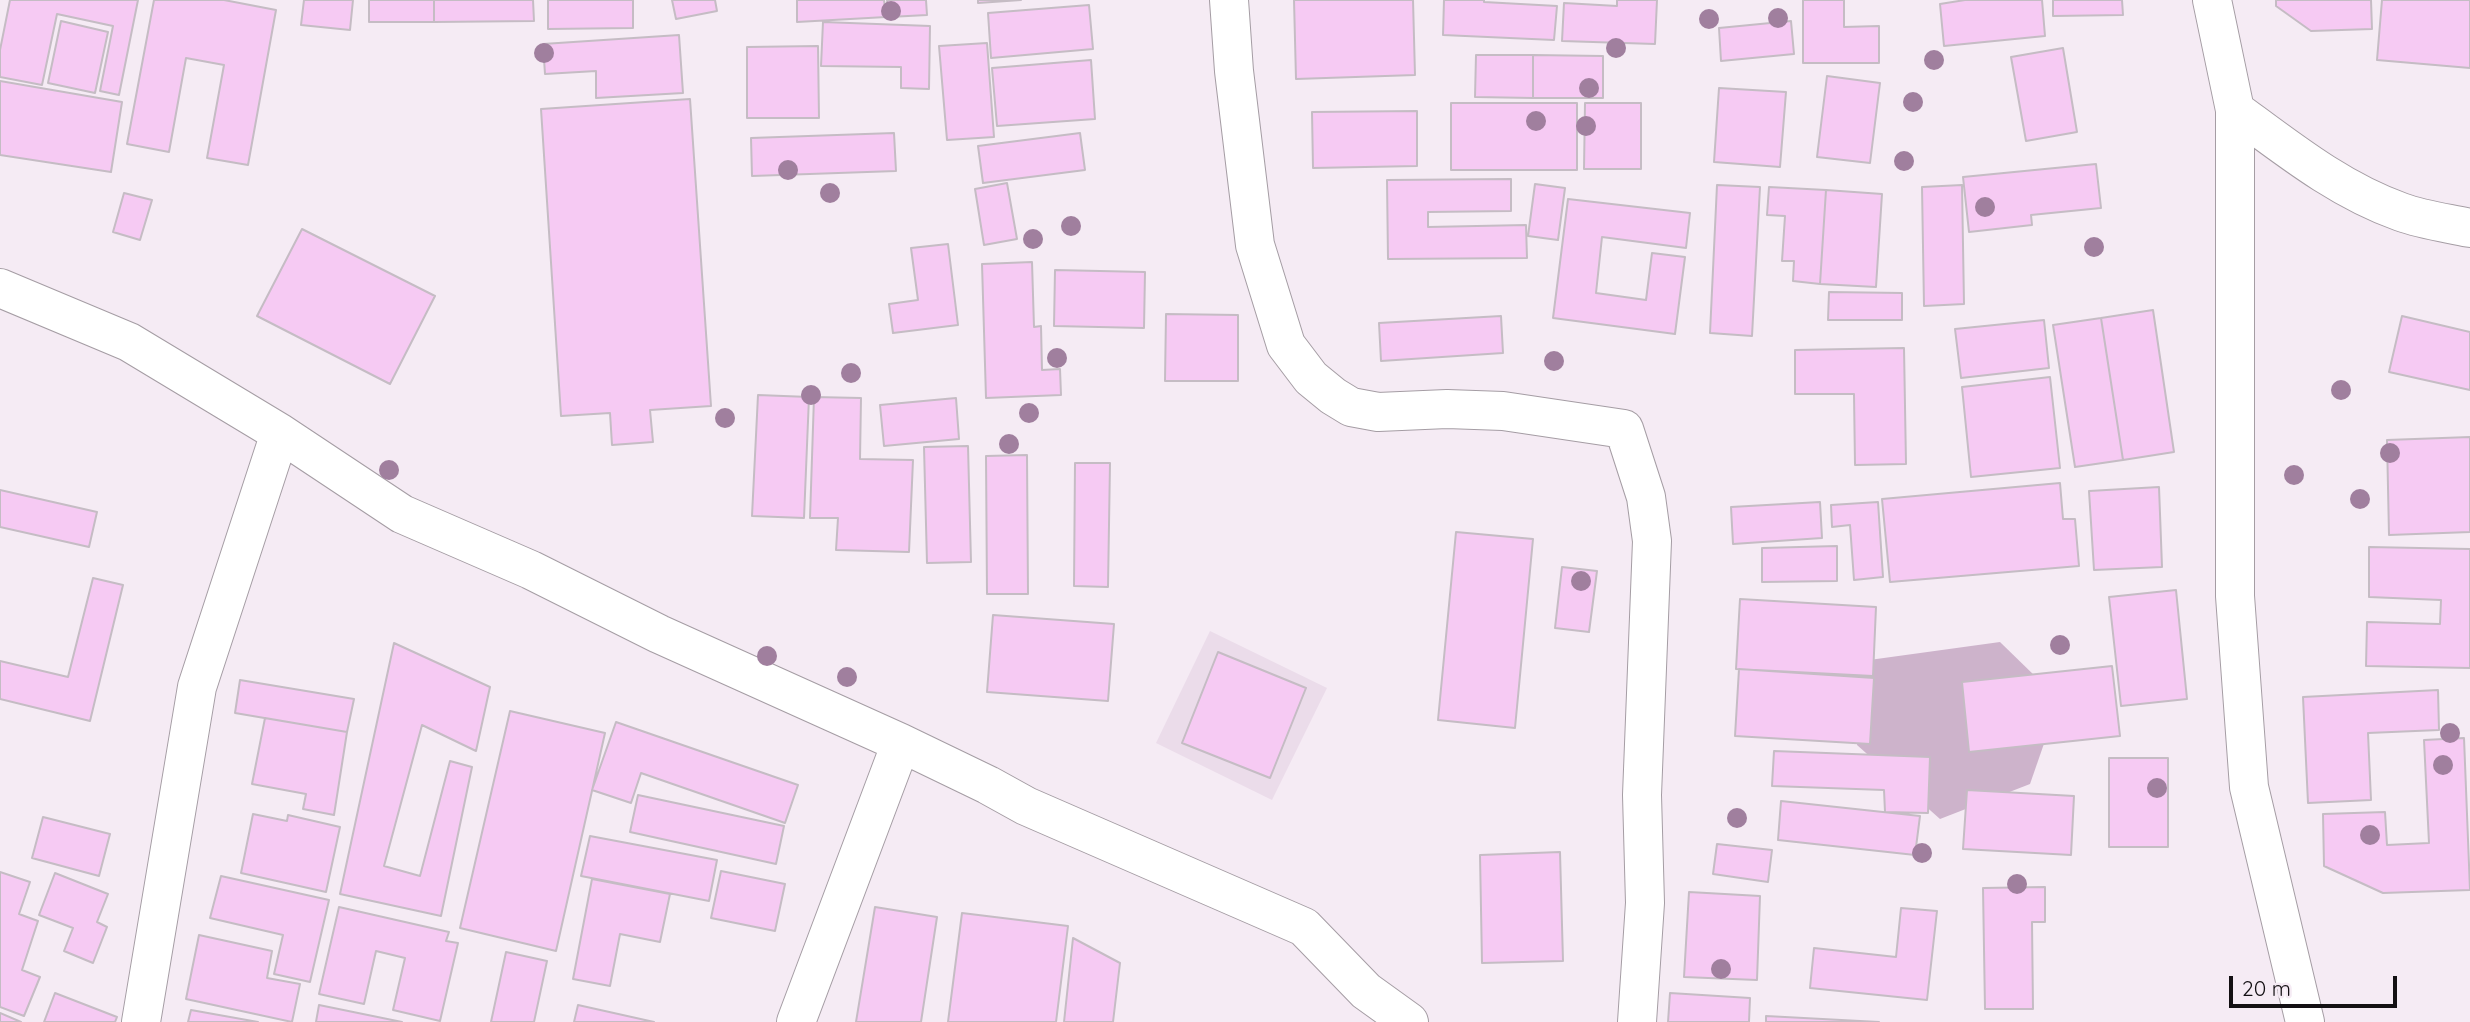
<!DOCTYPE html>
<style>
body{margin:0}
#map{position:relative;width:2470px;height:1022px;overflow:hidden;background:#f5ebf4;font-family:Quicksand,sans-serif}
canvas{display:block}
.scale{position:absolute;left:2229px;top:976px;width:168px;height:32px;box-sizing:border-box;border:4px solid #131013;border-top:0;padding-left:9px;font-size:21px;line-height:24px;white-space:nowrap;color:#131013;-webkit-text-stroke:5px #f5ebf4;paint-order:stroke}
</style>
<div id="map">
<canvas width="2470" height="1022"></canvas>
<div class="scale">20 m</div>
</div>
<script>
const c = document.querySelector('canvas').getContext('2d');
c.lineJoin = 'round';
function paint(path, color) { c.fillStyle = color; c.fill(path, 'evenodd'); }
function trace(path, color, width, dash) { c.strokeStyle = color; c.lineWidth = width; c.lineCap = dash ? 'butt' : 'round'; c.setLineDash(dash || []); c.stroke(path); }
paint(new Path2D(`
 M 1210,631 L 1327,688 L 1272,800 L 1156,743 Z`), '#ebdcea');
paint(new Path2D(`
 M 2000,642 L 2037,678 L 2047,735 L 2030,784 L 1940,819 L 1857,745 L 1862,661 Z`), '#cdb3cb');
const building = new Path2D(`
 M 10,0 L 138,0 L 119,95 L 100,91 L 113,26 L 57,14 L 42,85 L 0,77 L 0,50 Z
 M 154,0 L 224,0 L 276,10 L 248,165 L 207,158 L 224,65 L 186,58 L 169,152 L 127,144 Z
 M 304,0 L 353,0 L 350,30 L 301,25 Z
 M 369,0 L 434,0 L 434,22 L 369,22 Z
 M 434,0 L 533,0 L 534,21 L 434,22 Z
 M 548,0 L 633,0 L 633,28 L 548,29 Z
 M 672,0 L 715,0 L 717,11 L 676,19 Z
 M 797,0 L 884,0 L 886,17 L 797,22 Z
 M 887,0 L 926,0 L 927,15 L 889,17 Z
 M 978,0 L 1021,0 L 978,3 Z
 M 1294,0 L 1413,0 L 1415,75 L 1296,79 Z
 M 1444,0 L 1484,0 L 1484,2 L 1557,6 L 1554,40 L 1443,35 Z
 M 1617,0 L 1657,0 L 1655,44 L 1562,41 L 1564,3 L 1617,6 Z
 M 1803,0 L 1844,0 L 1844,27 L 1879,26 L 1879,63 L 1803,63 Z
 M 1965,0 L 2042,0 L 2045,36 L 1944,46 L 1940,4 Z
 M 2053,0 L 2122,0 L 2123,15 L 2053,16 Z
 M 2276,0 L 2371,0 L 2372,29 L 2311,31 L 2276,6 Z
 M 2382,0 L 2470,0 L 2470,68 L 2377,60 Z
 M 1089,5 L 1093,49 L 991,58 L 988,13 Z
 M 61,21 L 108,32 L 95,93 L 48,83 Z
 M 1791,21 L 1794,54 L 1721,61 L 1719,28 Z
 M 823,22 L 930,26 L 929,89 L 901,88 L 901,67 L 821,66 Z
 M 679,35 L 683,93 L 596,98 L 596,71 L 545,74 L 543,44 Z
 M 987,43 L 994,137 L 947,140 L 939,46 Z
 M 818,46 L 819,118 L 747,118 L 747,47 Z
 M 2063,48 L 2077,132 L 2026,141 L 2011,57 Z
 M 1476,55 L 1533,55 L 1533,98 L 1475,97 Z
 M 1533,55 L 1603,56 L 1603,98 L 1533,98 Z
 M 1091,60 L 1095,119 L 997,126 L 992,68 Z
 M 1827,76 L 1880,83 L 1870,163 L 1817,157 Z
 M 0,81 L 122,102 L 111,172 L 0,155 Z
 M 1719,88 L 1786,92 L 1780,167 L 1714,162 Z
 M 690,99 L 711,406 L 650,410 L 653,442 L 612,445 L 610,413 L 561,416 L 541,109 Z
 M 1451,103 L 1577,103 L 1577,170 L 1451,170 Z
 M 1585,103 L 1641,103 L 1641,169 L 1584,169 Z
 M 1417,111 L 1417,166 L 1313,168 L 1312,112 Z
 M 894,133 L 896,171 L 752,176 L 751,138 Z
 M 1080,133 L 1085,170 L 983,183 L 978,146 Z
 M 2096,164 L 2101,208 L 2031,215 L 2032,225 L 1969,232 L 1963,177 Z
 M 1511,179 L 1511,211 L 1428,212 L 1428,227 L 1526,225 L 1527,258 L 1388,259 L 1387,180 Z
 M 1007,183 L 1017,239 L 984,245 L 975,189 Z
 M 1535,184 L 1565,188 L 1558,240 L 1528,236 Z
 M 1717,185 L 1760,187 L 1752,336 L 1710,333 Z
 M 1962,185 L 1964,304 L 1924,306 L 1922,187 Z
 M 1769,187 L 1826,190 L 1820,284 L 1793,281 L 1794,261 L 1782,261 L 1785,216 L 1767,215 Z
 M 1826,190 L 1882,194 L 1876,287 L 1820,284 Z
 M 124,193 L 152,200 L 140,240 L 113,232 Z
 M 1568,199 L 1690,213 L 1686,248 L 1602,237 L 1596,293 L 1646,300 L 1652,253 L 1685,257 L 1675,334 L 1553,318 Z
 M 302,229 L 435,296 L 390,384 L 257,316 Z
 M 948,244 L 958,325 L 893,333 L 889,304 L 918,300 L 911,248 Z
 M 1032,262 L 1034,327 L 1041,326 L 1042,370 L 1060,369 L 1061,395 L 986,398 L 982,264 Z
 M 1055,270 L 1145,272 L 1144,328 L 1054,326 Z
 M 1829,292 L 1902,293 L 1902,320 L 1828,320 Z
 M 2153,310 L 2174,452 L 2123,460 L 2101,318 Z
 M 1166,314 L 1238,315 L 1238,381 L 1165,381 Z
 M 1501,316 L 1503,353 L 1381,361 L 1379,323 Z
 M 2402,316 L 2470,332 L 2470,390 L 2389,372 Z
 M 2101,318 L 2123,460 L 2075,467 L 2053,325 Z
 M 2044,320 L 2049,368 L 1961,378 L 1955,329 Z
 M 1904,348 L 1906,464 L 1855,465 L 1854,394 L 1795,394 L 1795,350 Z
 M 2050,377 L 2060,468 L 1971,477 L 1962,387 Z
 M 758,395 L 809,397 L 804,518 L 752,516 Z
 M 814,397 L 861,398 L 860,459 L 913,460 L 909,552 L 836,550 L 838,518 L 810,518 Z
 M 956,398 L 959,439 L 884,446 L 880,405 Z
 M 2470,437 L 2470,532 L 2389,535 L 2387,440 Z
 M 968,446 L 971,562 L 927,563 L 924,447 Z
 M 1027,455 L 1028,594 L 987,594 L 986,456 Z
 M 1075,463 L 1110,463 L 1108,587 L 1074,586 Z
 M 2060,483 L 2063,519 L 2075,519 L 2079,566 L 1890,582 L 1882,499 Z
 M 2159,487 L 2162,567 L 2094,570 L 2089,491 Z
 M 0,490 L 97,512 L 89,547 L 0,527 Z
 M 1820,502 L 1822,538 L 1733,544 L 1731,507 Z
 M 1878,502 L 1883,577 L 1854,580 L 1850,525 L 1832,527 L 1831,505 Z
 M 1456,532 L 1533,539 L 1515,728 L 1438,720 Z
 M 1837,546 L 1837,581 L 1762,582 L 1762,548 Z
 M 2369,547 L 2470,549 L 2470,668 L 2366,666 L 2367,622 L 2440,624 L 2441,600 L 2369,597 Z
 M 1562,567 L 1597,571 L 1589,632 L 1555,628 Z
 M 93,578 L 123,585 L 90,721 L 0,699 L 0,661 L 68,677 Z
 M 2176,590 L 2187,699 L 2121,706 L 2109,597 Z
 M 1740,599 L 1876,607 L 1873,676 L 1736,669 Z
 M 993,615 L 1114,624 L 1108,701 L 987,692 Z
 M 394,643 L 490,687 L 476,751 L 422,725 L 384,866 L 420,876 L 450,761 L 472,767 L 441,916 L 340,894 Z
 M 1218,652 L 1306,688 L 1270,778 L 1182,743 Z
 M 2112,666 L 2120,736 L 1969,752 L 1962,682 Z
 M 1739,669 L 1874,678 L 1870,744 L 1735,736 Z
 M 240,680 L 354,699 L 347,732 L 235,713 Z
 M 2438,690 L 2439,730 L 2368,733 L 2371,800 L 2308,803 L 2303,697 Z
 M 510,711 L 605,733 L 556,951 L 460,928 Z
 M 265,718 L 347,732 L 334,815 L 303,809 L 306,794 L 252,784 Z
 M 616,722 L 798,785 L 785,823 L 641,773 L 631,803 L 592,790 Z
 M 2464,738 L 2470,890 L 2383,893 L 2324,866 L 2323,814 L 2385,812 L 2387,845 L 2429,843 L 2424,740 Z
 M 1774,751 L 1930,757 L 1928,813 L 1885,812 L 1884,790 L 1772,786 Z
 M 2109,758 L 2168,758 L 2168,847 L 2109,847 Z
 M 1967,790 L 2074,796 L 2071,855 L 1963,849 Z
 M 638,795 L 784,826 L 776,864 L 630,832 Z
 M 1781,801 L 1920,816 L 1915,855 L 1778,840 Z
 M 253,814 L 287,821 L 288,815 L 340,827 L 326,892 L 241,873 Z
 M 43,817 L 110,834 L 99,876 L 32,858 Z
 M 590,836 L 717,860 L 709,901 L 581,876 Z
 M 1717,844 L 1772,850 L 1768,882 L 1713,874 Z
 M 1560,852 L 1563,961 L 1482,963 L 1480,855 Z
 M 721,871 L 785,884 L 775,931 L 711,918 Z
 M 0,872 L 30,882 L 19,914 L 38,921 L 22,970 L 40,977 L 24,1016 L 0,1007 Z
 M 55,873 L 108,894 L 97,922 L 107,927 L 93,963 L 64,951 L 73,928 L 39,915 Z
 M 221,876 L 329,900 L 310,982 L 274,974 L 283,935 L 210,918 Z
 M 592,879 L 670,894 L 660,942 L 620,934 L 610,986 L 573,979 Z
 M 2045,887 L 2045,922 L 2032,922 L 2033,1009 L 1985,1009 L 1983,888 Z
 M 1689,892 L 1760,896 L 1757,980 L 1684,977 Z
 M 339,907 L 449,932 L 446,941 L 458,943 L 440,1021 L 393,1010 L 405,958 L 376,951 L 364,1004 L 319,994 Z
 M 875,907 L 937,917 L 921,1022 L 856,1022 Z
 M 1901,908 L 1937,911 L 1927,1000 L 1810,988 L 1814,948 L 1896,957 Z
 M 962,913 L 1068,926 L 1056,1022 L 948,1022 Z
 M 199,935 L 272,951 L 267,978 L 300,984 L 292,1022 L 186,999 Z
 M 1073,938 L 1120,963 L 1113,1022 L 1064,1022 Z
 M 506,952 L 547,961 L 534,1022 L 491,1022 Z
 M 55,993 L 117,1017 L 115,1022 L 44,1022 Z
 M 1670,993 L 1750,998 L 1749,1022 L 1668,1022 Z
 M 319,1005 L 402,1022 L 316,1022 Z
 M 578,1005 L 654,1022 L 574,1022 Z
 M 191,1010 L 258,1022 L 188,1022 Z
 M 0,1013 L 21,1022 L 0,1022 Z
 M 1766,1016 L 1879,1022 L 1766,1022 Z`);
paint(building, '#f6caf3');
trace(building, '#c5bcc4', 2);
const minor = new Path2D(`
 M 1229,0 L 1234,71 L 1255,245 L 1286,345 L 1311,378 L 1333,396 L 1351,407 L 1378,412 L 1447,409 L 1503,411 L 1624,429 L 1646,497 L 1652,541 L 1642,795 L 1645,903 L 1637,1022
 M 2212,0 L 2235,110 L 2235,596 L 2249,787 L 2305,1022
 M 2235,110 C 2288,149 2339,190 2401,212 C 2423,220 2447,223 2470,228
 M 0,288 L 129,342 L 280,433 L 402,514 L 531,570 L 659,634 L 901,743 L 988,785 L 1026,806 L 1304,927 L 1366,991 L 1409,1022
 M 141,1022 L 197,687 L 280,433
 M 796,1022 L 901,743`);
trace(minor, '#a59da4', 40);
trace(minor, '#fff', 38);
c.fillStyle = '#a07f9e';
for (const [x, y] of [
 [891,11],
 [1778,18],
 [1709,19],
 [1616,48],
 [544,53],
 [1934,60],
 [1589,88],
 [1913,102],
 [1536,121],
 [1586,126],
 [1904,161],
 [788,170],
 [830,193],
 [1985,207],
 [1071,226],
 [1033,239],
 [2094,247],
 [1057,358],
 [1554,361],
 [851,373],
 [2341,390],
 [811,395],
 [1029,413],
 [725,418],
 [1009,444],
 [2390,453],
 [389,470],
 [2294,475],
 [2360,499],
 [1581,581],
 [2060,645],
 [767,656],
 [847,677],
 [2450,733],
 [2443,765],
 [2157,788],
 [1737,818],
 [2370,835],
 [1922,853],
 [2017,884],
 [1721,969]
]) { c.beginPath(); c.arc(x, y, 10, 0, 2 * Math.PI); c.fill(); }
</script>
